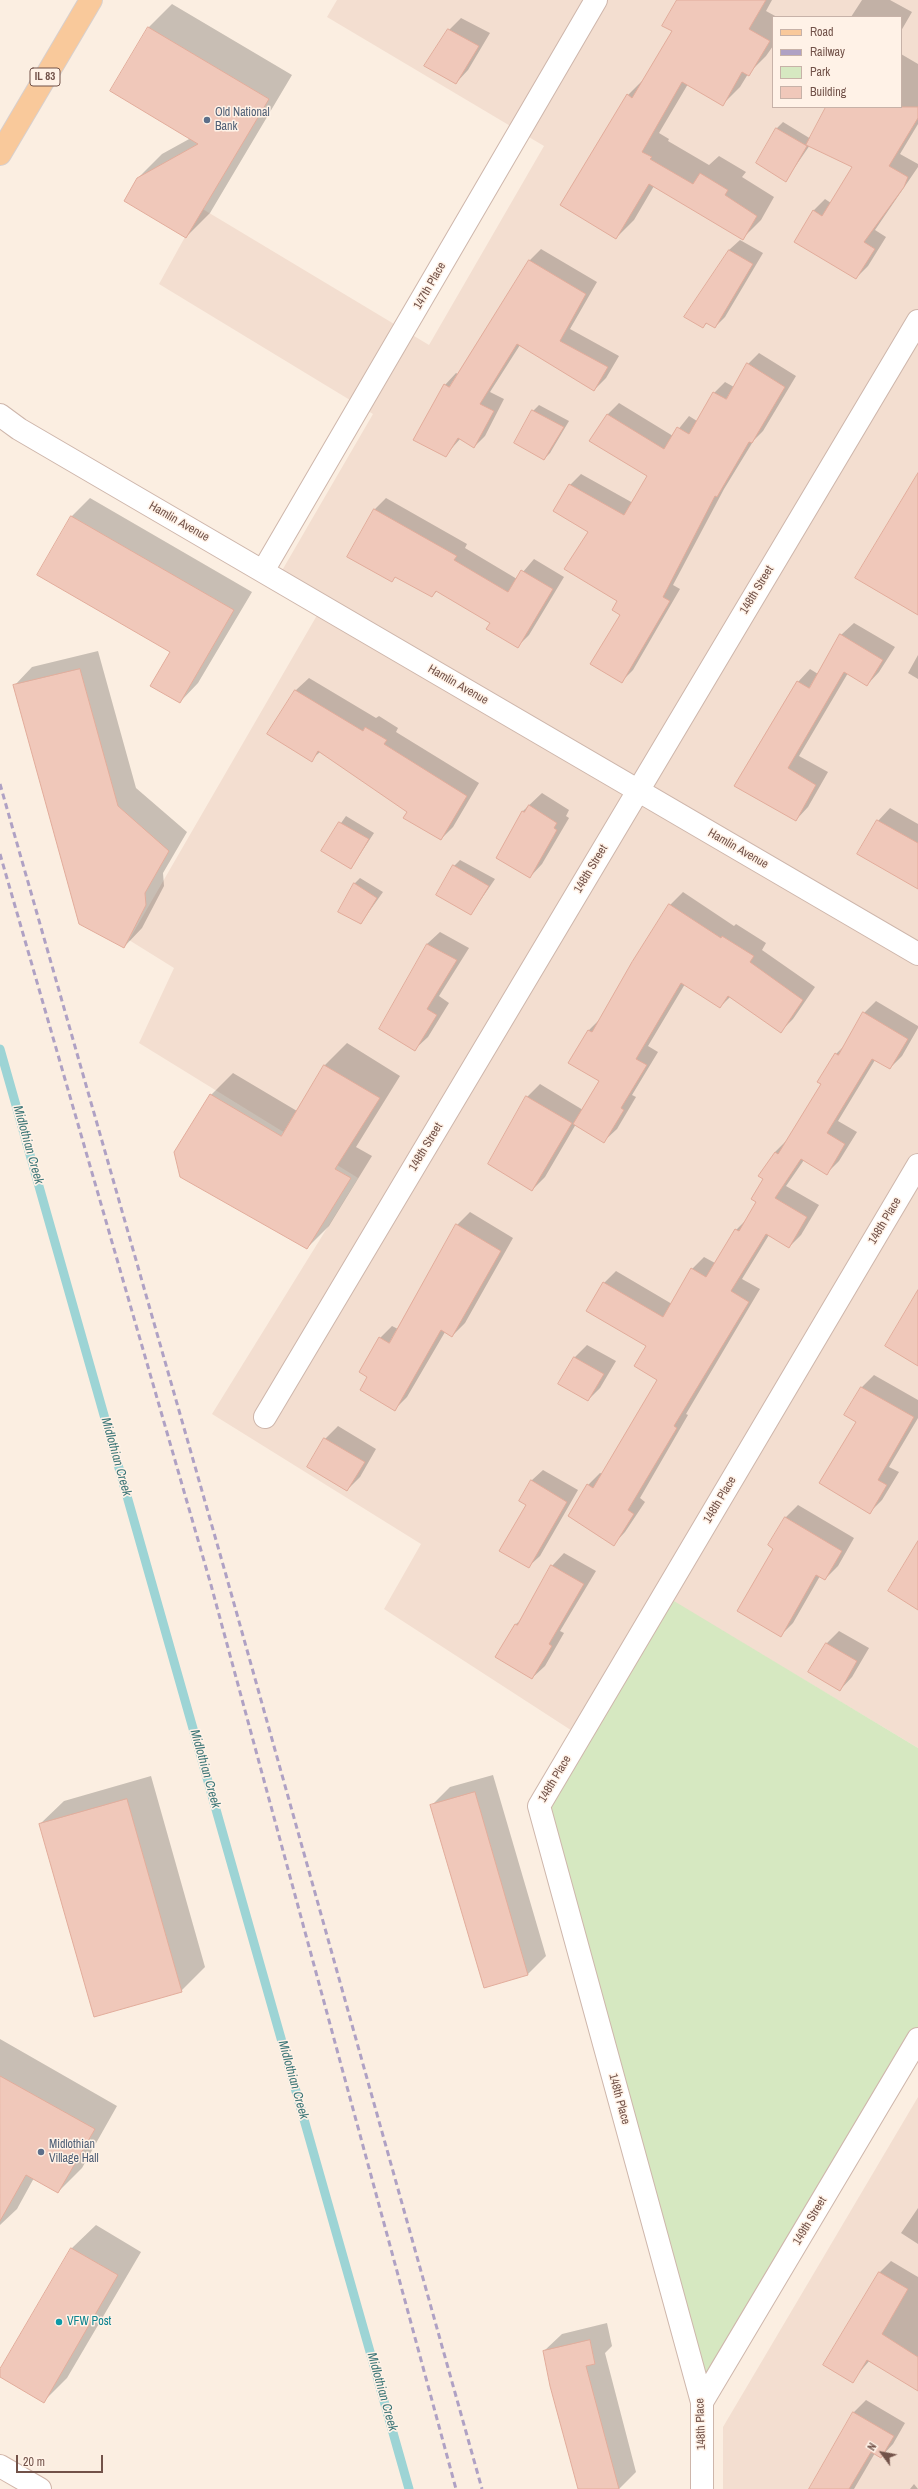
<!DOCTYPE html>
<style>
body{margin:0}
#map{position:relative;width:918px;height:2489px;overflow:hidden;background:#fbeee1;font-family:"Archivo Narrow",sans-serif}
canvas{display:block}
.legend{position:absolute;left:772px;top:16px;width:130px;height:92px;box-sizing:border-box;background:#fff2e7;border:1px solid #c7b2a8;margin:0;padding:5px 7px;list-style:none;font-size:12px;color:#725249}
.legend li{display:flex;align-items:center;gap:8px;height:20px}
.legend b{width:20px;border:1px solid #c7b2a8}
.north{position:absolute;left:862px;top:2433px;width:40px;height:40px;-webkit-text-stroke:3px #fff2e7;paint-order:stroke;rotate:302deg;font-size:11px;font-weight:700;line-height:16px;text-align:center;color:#725249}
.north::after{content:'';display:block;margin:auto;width:14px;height:18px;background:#725249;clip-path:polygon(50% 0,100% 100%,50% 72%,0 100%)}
.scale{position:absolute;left:16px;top:2455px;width:87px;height:18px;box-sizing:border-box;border:2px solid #725249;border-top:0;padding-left:5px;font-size:12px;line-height:14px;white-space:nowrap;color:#725249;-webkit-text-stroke:3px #fff2e7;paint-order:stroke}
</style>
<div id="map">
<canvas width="918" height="2489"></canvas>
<ul class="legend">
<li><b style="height:5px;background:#f9c99b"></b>Road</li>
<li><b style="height:5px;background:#afa1c4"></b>Railway</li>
<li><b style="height:11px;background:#d6e8c1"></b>Park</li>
<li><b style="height:11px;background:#f0c8ba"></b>Building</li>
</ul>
<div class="north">N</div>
<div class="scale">20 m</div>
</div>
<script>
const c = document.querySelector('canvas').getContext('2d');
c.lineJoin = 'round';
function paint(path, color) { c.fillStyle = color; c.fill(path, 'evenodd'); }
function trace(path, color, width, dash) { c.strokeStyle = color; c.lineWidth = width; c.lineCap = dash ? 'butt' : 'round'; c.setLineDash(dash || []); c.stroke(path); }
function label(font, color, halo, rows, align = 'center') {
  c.font = font + ' "Archivo Narrow",sans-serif'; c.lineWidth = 3; c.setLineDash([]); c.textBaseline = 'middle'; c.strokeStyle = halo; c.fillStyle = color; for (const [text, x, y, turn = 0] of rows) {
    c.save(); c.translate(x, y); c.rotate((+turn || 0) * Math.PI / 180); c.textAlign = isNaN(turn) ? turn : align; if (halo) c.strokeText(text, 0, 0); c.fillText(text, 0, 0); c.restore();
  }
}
paint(new Path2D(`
 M 337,0 L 918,0 L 918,1748 L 664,1596 L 580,1736 L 384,1609 L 421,1544 L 212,1414 L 358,1178 L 139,1043 L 174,968 L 129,940 L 327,598 L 280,574 L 373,414 L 159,284 L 201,208 L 429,345 L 544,146 L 327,17 ZM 773,17 L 901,17 L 901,107 L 773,107 Z
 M 918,2097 L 918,2489 L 723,2489 L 723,2427 Z`), '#f3ded0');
paint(new Path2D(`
 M 664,1595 L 918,1748 L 918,2039 L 702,2402 L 539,1806 Z`), '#d6e8c1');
paint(new Path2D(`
 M 678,0 L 772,0 L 766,11 L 777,17 L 773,17 L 773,46 L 766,56 L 748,74 L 740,87 L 722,105 L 688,84 L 659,133 L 669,139 L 668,141 L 709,165 L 719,156 L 746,172 L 742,177 L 774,197 L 761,220 L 743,238 L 654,186 L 634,220 L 616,238 L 628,95 L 646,77 L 673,31 Z
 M 862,0 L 890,0 L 912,12 L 901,31 L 901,17 L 851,17 Z
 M 172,4 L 292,75 L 210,213 L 186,237 L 138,178 L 162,154 L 191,138 L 111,91 L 149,27 Z
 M 461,18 L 490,33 L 468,70 L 456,83 L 449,30 Z
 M 901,54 L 918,64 L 918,124 L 900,154 L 918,164 L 918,167 L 875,230 L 886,237 L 868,266 L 856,278 L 813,211 L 825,199 L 831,203 L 853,167 L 810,145 L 786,180 L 757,163 L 777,128 L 783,122 L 811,139 L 828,107 L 901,107 Z
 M 740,240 L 763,253 L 725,317 L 715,327 L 707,323 L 703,327 L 729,250 Z
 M 541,249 L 597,282 L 570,329 L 619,356 L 606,378 L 594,390 L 520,345 L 490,392 L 504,399 L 485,436 L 474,447 L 460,439 L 445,456 L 445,385 L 456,373 L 458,374 L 530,260 Z
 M 759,353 L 796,376 L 763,431 L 754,440 L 724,489 L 673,585 L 680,589 L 633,670 L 622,681 L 622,615 L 618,601 L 570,485 L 581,474 L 633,503 L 649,475 L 590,441 L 608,414 L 619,403 L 673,436 L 689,416 L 697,421 L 714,393 L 725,382 L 734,387 L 748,364 Z
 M 539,405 L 569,421 L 550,453 L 544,459 L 533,411 Z
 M 90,498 L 252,592 L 198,683 L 180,702 L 172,651 L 38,574 L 72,516 Z
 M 386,498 L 467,544 L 465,548 L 517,579 L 534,559 L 564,577 L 529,635 L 517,647 L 491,622 L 438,590 L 432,596 L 396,576 L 349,556 L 375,509 Z
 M 854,623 L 895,647 L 879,672 L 867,685 L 848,673 L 799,756 L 828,772 L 808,807 L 796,820 L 735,785 L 798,682 L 810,669 L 818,674 L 841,635 Z
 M 98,651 L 136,788 L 187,832 L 163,873 L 164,886 L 142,928 L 124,947 L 14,686 L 32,667 Z
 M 918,655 L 918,679 L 908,673 Z
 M 309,678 L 376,718 L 379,716 L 398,728 L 396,732 L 479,783 L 453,827 L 441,839 L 408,811 L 320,752 L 311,760 L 269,734 L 296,690 Z
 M 542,793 L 569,810 L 566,816 L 569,818 L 542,864 L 530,877 L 497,858 L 523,811 Z
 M 890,808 L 918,824 L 918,888 L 878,821 Z
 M 346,816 L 374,833 L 351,868 L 322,850 Z
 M 460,860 L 495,879 L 471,914 L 454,866 Z
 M 360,878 L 383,892 L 361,923 L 354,884 Z
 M 683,892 L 734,926 L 736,924 L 766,943 L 762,950 L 815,987 L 793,1019 L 781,1031 L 730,997 L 720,1007 L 685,984 L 648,1046 L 658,1052 L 632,1095 L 636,1097 L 617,1129 L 604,1141 L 576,1124 L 545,1177 L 532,1190 L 489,1164 L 527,1097 L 540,1084 L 583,1110 L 600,1081 L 569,1062 L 589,1030 L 601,1018 L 670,905 Z
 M 440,932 L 469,948 L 439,996 L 449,1003 L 428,1037 L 415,1049 L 427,944 Z
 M 876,1001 L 918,1026 L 918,1028 L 902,1056 L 890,1068 L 875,1060 L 838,1121 L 857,1132 L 839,1161 L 827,1173 L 804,1160 L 786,1186 L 819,1205 L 801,1235 L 789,1247 L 769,1235 L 742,1279 L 760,1289 L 686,1414 L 688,1415 L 640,1498 L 645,1502 L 625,1532 L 613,1545 L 569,1516 L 588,1485 L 600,1473 L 603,1474 L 659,1380 L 648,1345 L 604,1283 L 616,1271 L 672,1304 L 692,1269 L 704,1257 L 715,1263 L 736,1230 L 748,1218 L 758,1202 L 775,1152 L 787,1140 L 822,1084 L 836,1054 L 845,1045 L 864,1013 Z
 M 347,1043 L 400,1076 L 356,1147 L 372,1156 L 329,1226 L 307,1248 L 211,1095 L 233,1073 L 297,1111 L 325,1065 Z
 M 470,1212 L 513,1238 L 465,1323 L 452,1336 L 445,1332 L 407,1397 L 395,1409 L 369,1376 L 380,1338 L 392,1326 L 398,1329 L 457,1225 Z
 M 587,1345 L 616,1361 L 600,1388 L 588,1400 L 559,1384 L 575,1357 Z
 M 874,1375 L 918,1400 L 918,1418 L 889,1467 L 899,1472 L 882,1500 L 870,1512 L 858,1422 L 846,1415 L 862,1387 Z
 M 338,1426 L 376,1449 L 360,1477 L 347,1490 L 325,1439 Z
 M 543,1470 L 578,1490 L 540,1556 L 528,1567 L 527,1504 L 531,1481 Z
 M 798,1505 L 854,1538 L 838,1566 L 825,1579 L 820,1576 L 793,1623 L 781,1635 L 775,1548 L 785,1518 Z
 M 564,1553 L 596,1571 L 560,1631 L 564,1633 L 545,1666 L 532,1678 L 516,1624 L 522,1619 L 552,1566 Z
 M 839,1631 L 869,1648 L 852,1677 L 840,1690 L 810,1672 L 827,1643 Z
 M 493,1775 L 546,1956 L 528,1974 L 485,1987 L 431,1806 L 450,1787 Z
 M 151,1776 L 205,1967 L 181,1991 L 40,1824 L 64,1801 Z
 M 0,2039 L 117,2106 L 82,2168 L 58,2192 L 34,2178 L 17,2209 L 0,2225 Z
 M 918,2208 L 918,2244 L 901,2233 Z
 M 96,2225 L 141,2252 L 67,2378 L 44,2401 L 0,2376 L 0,2371 L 72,2248 Z
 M 891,2261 L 918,2277 L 918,2386 L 870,2360 L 852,2381 L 825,2364 L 880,2272 Z
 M 607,2323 L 612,2346 L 605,2353 L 636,2472 L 619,2489 L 579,2489 L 544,2351 L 562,2334 Z
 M 866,2400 L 905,2423 L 893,2444 L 881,2457 L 875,2453 L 854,2489 L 810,2489 L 854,2412 Z
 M 914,2484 L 918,2489 L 910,2489 Z`), '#0003');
trace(new Path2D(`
 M 0,1049 L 409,2489`), '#9dd4d5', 9);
const building = new Path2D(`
 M 677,0 L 766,0 L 749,29 L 770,41 L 749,76 L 742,72 L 723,106 L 682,82 L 642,152 L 652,157 L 650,159 L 693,184 L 700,173 L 728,190 L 725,195 L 757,216 L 743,240 L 649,184 L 616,239 L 560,205 L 627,94 L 632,98 L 672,31 L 662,26 Z
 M 148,27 L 269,99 L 186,238 L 124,201 L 137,178 L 198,144 L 110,91 Z
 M 448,29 L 479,46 L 456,84 L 424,66 Z
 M 826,107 L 918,107 L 918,118 L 889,166 L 908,177 L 904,187 L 864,242 L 875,249 L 856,279 L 794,242 L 813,210 L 822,216 L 852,167 L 806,145 Z
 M 776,128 L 807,146 L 786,182 L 756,163 Z
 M 729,250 L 753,264 L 715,328 L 706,323 L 703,328 L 684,317 Z
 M 529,260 L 586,294 L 560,341 L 608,367 L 594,391 L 517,344 L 480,404 L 494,411 L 474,448 L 458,438 L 446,457 L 413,440 L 444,384 L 449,387 Z
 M 747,363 L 785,387 L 752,443 L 749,442 L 717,497 L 715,496 L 663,597 L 670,601 L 622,683 L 590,664 L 620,615 L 612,610 L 617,601 L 564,569 L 588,532 L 553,511 L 569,484 L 624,515 L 647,476 L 589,441 L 607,414 L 664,449 L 677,427 L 689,434 L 713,392 L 726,399 Z
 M 532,410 L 564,427 L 544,460 L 514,443 Z
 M 918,473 L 918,615 L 855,578 Z
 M 374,509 L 457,556 L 454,560 L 508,592 L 521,570 L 553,589 L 518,648 L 486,629 L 490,623 L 436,591 L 432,597 L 395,577 L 392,582 L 347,557 Z
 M 71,516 L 234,610 L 180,703 L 150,686 L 170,652 L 37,575 Z
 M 840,634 L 883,660 L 867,686 L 844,672 L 788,768 L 816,785 L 796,821 L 734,786 L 797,681 L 809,688 Z
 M 80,669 L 118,806 L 169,851 L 145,893 L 146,905 L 124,948 L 79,924 L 13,685 Z
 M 295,690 L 363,731 L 365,727 L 387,740 L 384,744 L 467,796 L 441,840 L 403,818 L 407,812 L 318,751 L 312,762 L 267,734 Z
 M 529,805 L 557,823 L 554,828 L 557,830 L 530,878 L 496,858 L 522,811 L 524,812 Z
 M 877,820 L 918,843 L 918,889 L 857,854 Z
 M 339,822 L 369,839 L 351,869 L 321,851 Z
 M 453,865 L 489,886 L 471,915 L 436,895 Z
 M 354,883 L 377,898 L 361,924 L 338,912 Z
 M 669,904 L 721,938 L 722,936 L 754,956 L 750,962 L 803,1000 L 781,1033 L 728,996 L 720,1008 L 681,983 L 636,1059 L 647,1065 L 621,1108 L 624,1110 L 604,1143 L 573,1124 L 599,1081 L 568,1063 L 588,1030 L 592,1032 L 632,962 Z
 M 427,944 L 457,960 L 427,1009 L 437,1015 L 415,1051 L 379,1029 Z
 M 863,1012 L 908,1039 L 890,1069 L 872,1059 L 827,1133 L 845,1144 L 827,1175 L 801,1159 L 775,1198 L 807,1217 L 789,1248 L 766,1234 L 731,1291 L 749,1302 L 674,1426 L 677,1428 L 628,1510 L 634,1514 L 614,1546 L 568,1516 L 587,1484 L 593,1488 L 657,1380 L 634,1366 L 646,1346 L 586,1311 L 603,1282 L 663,1317 L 691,1268 L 706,1277 L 735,1229 L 739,1231 L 756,1202 L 751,1199 L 763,1179 L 758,1176 L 775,1152 L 778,1154 L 821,1084 L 817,1082 L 835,1053 L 838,1055 Z
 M 324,1065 L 380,1098 L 335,1169 L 351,1178 L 307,1249 L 180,1177 L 174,1152 L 210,1094 L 281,1136 Z
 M 526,1096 L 572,1123 L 532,1191 L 488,1164 Z
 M 456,1224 L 501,1251 L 452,1337 L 441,1330 L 395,1411 L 360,1390 L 367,1377 L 359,1372 L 379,1337 L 389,1343 Z
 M 918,1290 L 918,1366 L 885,1346 Z
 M 574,1357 L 604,1374 L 588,1401 L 558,1384 Z
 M 861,1387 L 914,1417 L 878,1480 L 887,1485 L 870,1514 L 819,1483 L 856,1422 L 844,1415 Z
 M 324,1438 L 365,1462 L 347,1491 L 307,1467 Z
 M 531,1480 L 567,1502 L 529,1568 L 499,1551 L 526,1505 L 519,1501 Z
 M 785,1517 L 842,1551 L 825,1580 L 816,1575 L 781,1637 L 737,1611 L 773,1549 L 768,1545 Z
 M 918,1541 L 918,1610 L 888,1591 Z
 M 551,1565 L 584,1584 L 549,1644 L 552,1646 L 532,1679 L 495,1657 L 515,1624 L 517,1625 Z
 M 826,1643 L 857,1661 L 840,1691 L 808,1672 Z
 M 475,1792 L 528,1975 L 484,1988 L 430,1805 Z
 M 127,1799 L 182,1992 L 94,2017 L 39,1824 Z
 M 0,2076 L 95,2129 L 58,2193 L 26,2175 L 0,2221 Z
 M 71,2248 L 118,2275 L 44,2403 L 0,2377 L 0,2369 Z
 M 879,2272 L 908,2289 L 882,2334 L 918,2357 L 918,2391 L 867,2360 L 853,2383 L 823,2365 Z
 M 590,2340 L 595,2364 L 586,2366 L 619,2489 L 578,2489 L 550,2386 L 543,2351 Z
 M 853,2412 L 894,2436 L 881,2458 L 871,2452 L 849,2489 L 809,2489 Z`);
paint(building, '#f0c8ba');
trace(building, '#e2ac9b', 1);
const street = new Path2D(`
 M 0,415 L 19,429 L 918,954
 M 263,571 L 596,0
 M 265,1417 L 918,321
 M 702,2402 L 918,2039
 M 702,2489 L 702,2402 L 539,1806 L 918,1165`);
const secondary = new Path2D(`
 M 0,2466 L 40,2489`);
const primary = new Path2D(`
 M 0,154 L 91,0`);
trace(street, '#ceb6ab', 24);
trace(secondary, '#d1b5a9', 24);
trace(primary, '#d8cfcc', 24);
trace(street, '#fff', 22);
trace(secondary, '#fff', 22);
trace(primary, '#f9c99b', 22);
trace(new Path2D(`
 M 0,784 L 226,1575 L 482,2489
 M 0,854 L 211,1585 L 456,2489`), '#afa1c4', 3, [6, 4]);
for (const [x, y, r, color] of [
 [207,120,4,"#5c6f8a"],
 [41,2152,4,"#5c6f8a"],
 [59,2322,4,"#0f9aa8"]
]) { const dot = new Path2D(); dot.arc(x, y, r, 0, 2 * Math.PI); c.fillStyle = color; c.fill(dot); trace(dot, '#fff2e7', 1.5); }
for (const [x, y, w] of [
 [45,77,30]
]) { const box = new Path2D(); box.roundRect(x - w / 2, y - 9, w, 18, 3); c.fillStyle = '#fff2e7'; c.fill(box); trace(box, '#725249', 1); }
label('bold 11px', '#725249', null, [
 ["IL 83",45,77]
]);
label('12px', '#4e5e75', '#fff2e7', [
 ["Old National",215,113],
 ["Bank",215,127],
 ["Midlothian",49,2145],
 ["Village Hall",49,2159]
], 'left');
label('12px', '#725249', '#fff2e7', [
 ["147th Place",430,286,-60],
 ["Hamlin Avenue",179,522,30],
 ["148th Street",757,590,-59],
 ["Hamlin Avenue",458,685,30],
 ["Hamlin Avenue",738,849,30],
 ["148th Street",591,869,-59],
 ["148th Street",426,1147,-59],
 ["148th Place",885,1221,-59],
 ["148th Place",720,1500,-59],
 ["148th Place",555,1779,-59],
 ["148th Place",619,2099,75],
 ["149th Street",810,2221,-59],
 ["148th Place",701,2424,-92]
]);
label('12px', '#0d838f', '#fff2e7', [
 ["VFW Post",67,2322]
], 'left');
label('italic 13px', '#3d7677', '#fff2e7', [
 ["Midlothian Creek",28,1145,74],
 ["Midlothian Creek",116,1457,74],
 ["Midlothian Creek",205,1769,74],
 ["Midlothian Creek",293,2080,74],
 ["Midlothian Creek",382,2392,74]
]);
</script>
